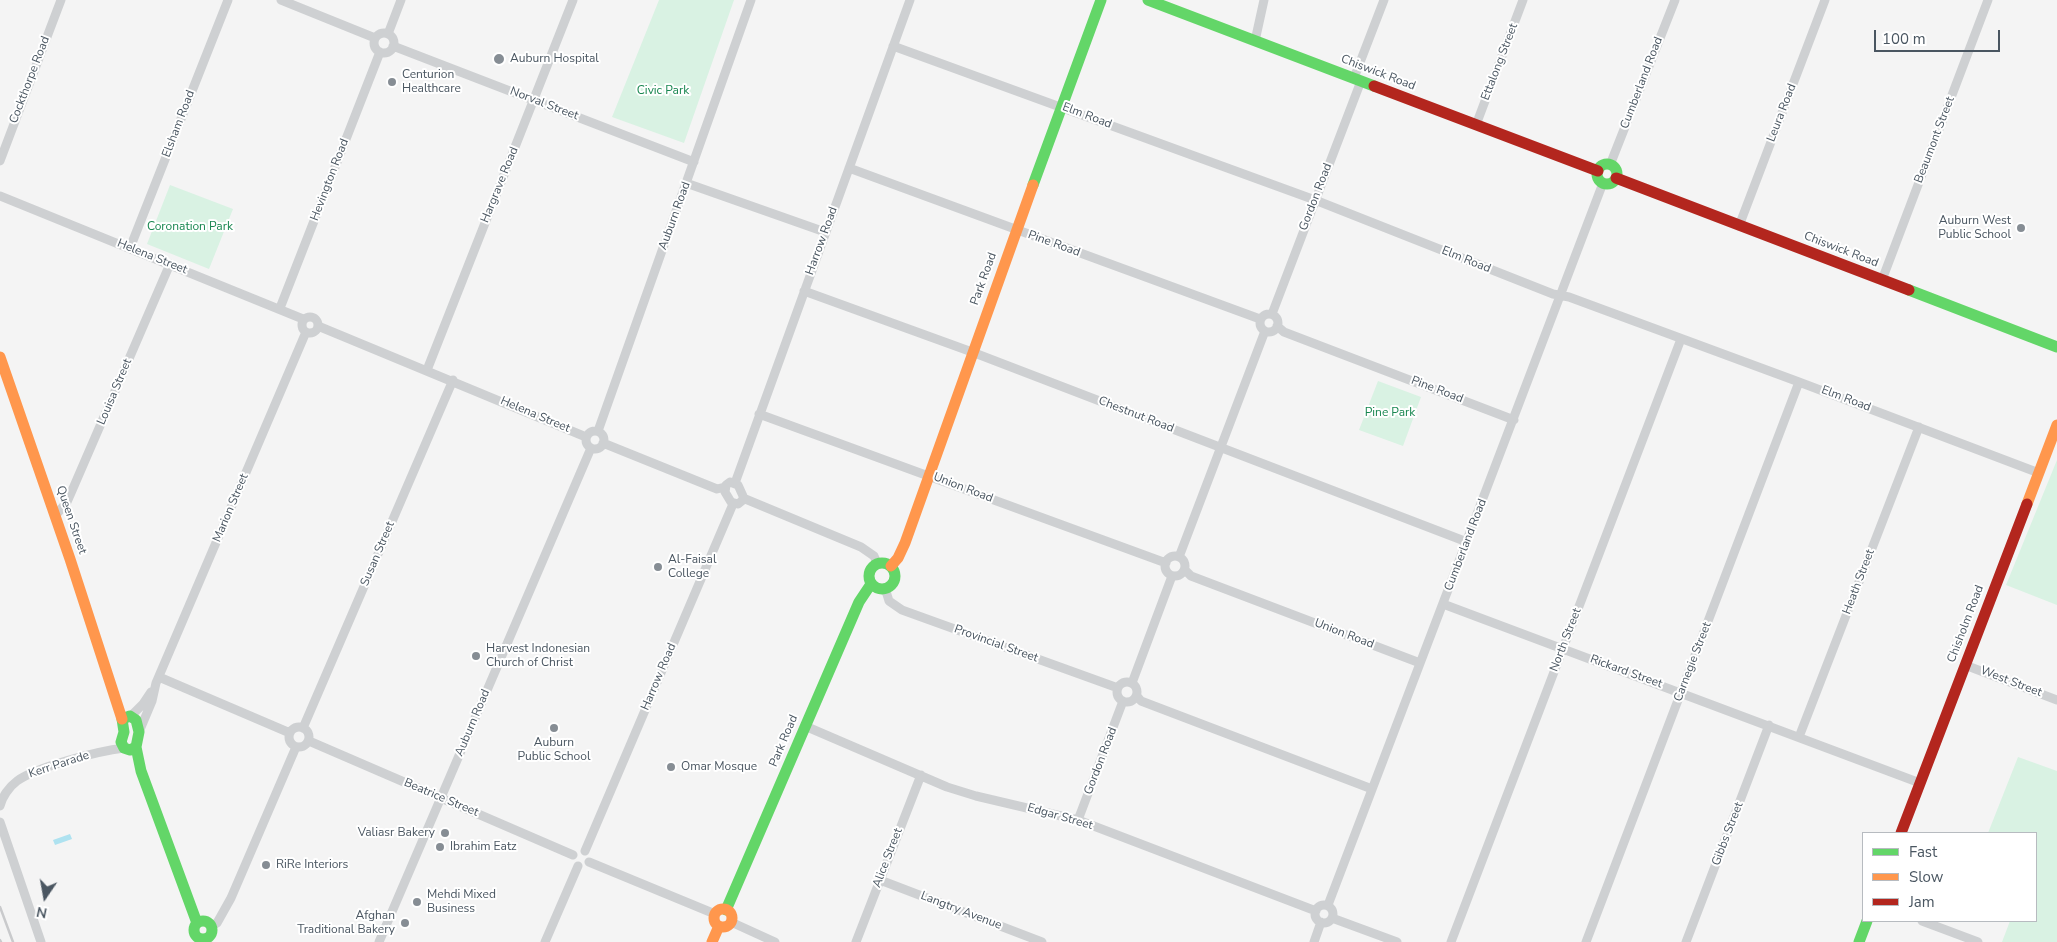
<!DOCTYPE html>
<style>
body{margin:0}
#map{position:relative;width:2057px;height:942px;overflow:hidden;background:#f4f4f4;font-family:"Nunito Sans",sans-serif}
canvas{display:block}
.legend{position:absolute;left:1862px;top:832px;width:175px;height:90px;box-sizing:border-box;background:#fff;border:1px solid #b7bbc0;margin:0;padding:6px 9px;list-style:none;font-size:15px;color:#4a5661}
.legend li{display:flex;align-items:center;gap:10px;height:25px}
.legend b{width:25px;border:1px solid #b7bbc0}
.north{position:absolute;left:20px;top:872px;width:50px;height:50px;-webkit-text-stroke:4px #fff;paint-order:stroke;rotate:192deg;font-size:14px;font-weight:700;line-height:20px;text-align:center;color:#4a5661}
.north::after{content:'';display:block;margin:auto;width:18px;height:22px;background:#4a5661;clip-path:polygon(50% 0,100% 100%,50% 72%,0 100%)}
.scale{position:absolute;left:1874px;top:30px;width:126px;height:22px;box-sizing:border-box;border:2px solid #4a5661;border-top:0;padding-left:6px;font-size:15px;line-height:18px;white-space:nowrap;color:#4a5661;-webkit-text-stroke:4px #fff;paint-order:stroke}
</style>
<div id="map">
<canvas width="2057" height="942"></canvas>
<ul class="legend">
<li><b style="height:6px;background:#63d668"></b>Fast</li>
<li><b style="height:6px;background:#ff974d"></b>Slow</li>
<li><b style="height:6px;background:#b3261e"></b>Jam</li>
</ul>
<div class="north">N</div>
<div class="scale">100 m</div>
</div>
<script>
const c = document.querySelector('canvas').getContext('2d');
c.lineJoin = 'round';
function paint(path, color) { c.fillStyle = color; c.fill(path, 'evenodd'); }
function trace(path, color, width, dash) { c.strokeStyle = color; c.lineWidth = width; c.lineCap = dash ? 'butt' : 'round'; c.setLineDash(dash || []); c.stroke(path); }
function label(font, color, halo, rows, align = 'center') {
  c.font = font + ' "Nunito Sans",sans-serif'; c.lineWidth = 4; c.setLineDash([]); c.textBaseline = 'middle'; c.strokeStyle = halo; c.fillStyle = color; for (const [text, x, y, turn = 0] of rows) {
    c.save(); c.translate(x, y); c.rotate((+turn || 0) * Math.PI / 180); c.textAlign = isNaN(turn) ? turn : align; if (halo) c.strokeText(text, 0, 0); c.fillText(text, 0, 0); c.restore();
  }
}
paint(new Path2D(`
 M 659,0 L 734,0 L 684,143 L 612,117 Z
 M 170,185 L 233,209 L 209,269 L 147,244 Z
 M 1378,381 L 1421,397 L 1403,446 L 1359,430 Z
 M 2057,460 L 2057,605 L 2006,585 Z
 M 2018,757 L 2057,771 L 2057,942 L 2002,942 L 2010,921 L 2036,921 L 2036,833 L 1988,833 Z`), '#d9f2e3');
paint(new Path2D(`
 M 70,834 L 72,839 L 55,845 L 53,840 Z`), '#aee2f0');
trace(new Path2D(`
 M 281,0 L 375,38
 M374 43a10 10 0 1 1 20 0a10 10 0 1 1-20 0Z
 M 388,34 L 401,0
 M 1255,41 L 1264,0
 M 393,46 L 694,162
 M 893,46 L 1315,200 L 1553,294 L 1569,297 L 1799,382 L 2039,473
 M 1354,78 L 1384,0
 M 1476,125 L 1523,0
 M 0,161 L 61,0
 M 1610,165 L 1675,0
 M 849,168 L 1260,319
 M 686,183 L 825,232
 M 0,196 L 303,319
 M 1739,226 L 1825,0
 M 130,248 L 228,0
 M 1882,280 L 1988,0
 M 804,291 L 972,352 L 1467,542
 M 280,308 L 380,52
 M1260 323a9 9 0 1 1 18 0a9 9 0 1 1-18 0Z
 M 1272,314 L 1361,81
 M302 325a8 8 0 1 1 16 0a8 8 0 1 1-16 0Z
 M 318,326 L 586,437
 M 1277,326 L 1284,332 L 1514,420
 M 427,370 L 573,0
 M 759,414 L 1166,563
 M586 440a9 9 0 1 1 18 0a9 9 0 1 1-18 0Z
 M 598,431 L 751,0
 M 603,443 L 717,489 L 725,487
 M 730,482 L 738,485 L 743,496 L 743,500 L 738,504 L 731,502 L 725,492 L 726,485 Z
 M 735,483 L 910,0
 M 743,498 L 861,547 L 874,556 L 877,563
 M 55,516 L 67,502 L 71,493 L 170,264
 M1165 566a10 10 0 1 1 20 0a10 10 0 1 1-20 0Z
 M 1179,557 L 1265,331
 M 1185,570 L 1191,576 L 1420,663
 M 885,588 L 889,601 L 902,610 L 1118,688
 M 1443,604 L 1920,783
 M 1965,665 L 2057,700
 M 159,677 L 290,733
 M1117 692a10 10 0 1 1 20 0a10 10 0 1 1-20 0Z
 M 1132,683 L 1172,576
 M 1137,696 L 1141,701 L 1372,789
 M 131,716 L 143,704 L 151,692
 M 805,726 L 947,787 L 976,796 L 1078,820 L 1316,911
 M289 737a10 10 0 1 1 20 0a10 10 0 1 1-20 0Z
 M 303,728 L 453,380
 M 139,732 L 152,701 L 156,683 L 306,332
 M 1799,737 L 1919,427
 M 309,741 L 573,855
 M 0,806 C 2,797 9,787 17,781 C 36,767 99,751 124,748
 M 1078,820 L 1123,701
 M 0,822 L 41,942
 M 585,851 L 733,504
 M 589,862 L 715,914
 M 880,880 L 1042,942
 M1315 914a9 9 0 1 1 18 0a9 9 0 1 1-18 0Z
 M 1328,905 L 1603,183
 M 1332,918 L 1397,942
 M 1922,921 L 1978,942
 M 731,922 L 775,942
 M 211,926 L 217,923 L 231,898 L 296,747
 M 379,942 L 591,448
 M 545,942 L 578,866
 M 856,942 L 921,775
 M 1314,942 L 1321,922
 M 1451,942 L 1681,339
 M 1586,942 L 1799,382
 M 1686,942 L 1769,725`), '#ced0d2', 9);
trace(new Path2D(`
 M 1148,0 L 1374,86
 M1597 174a10 10 0 1 1 20 0a10 10 0 1 1-20 0Z
 M 1033,185 L 1101,0
 M 1909,290 L 2057,347
 M869 576a13 13 0 1 1 26 0a13 13 0 1 1-26 0Z
 M 130,716 L 136,720 L 139,732 L 136,747 L 130,750 L 124,748 L 121,742 L 124,732 L 122,719 Z
 M 136,747 L 141,771 L 197,923
 M 726,910 L 859,602 L 871,584
 M194 930a9 9 0 1 1 18 0a9 9 0 1 1-18 0Z
 M 1859,942 L 1867,921`), '#63d668', 11);
trace(new Path2D(`
 M 0,357 L 70,559 L 122,719
 M 2027,504 L 2057,425
 M 891,566 L 898,558 L 905,543 L 1033,185
 M714 918a9 9 0 1 1 18 0a9 9 0 1 1-18 0Z
 M 712,942 L 719,926`), '#ff974d', 11);
trace(new Path2D(`
 M 1374,86 L 1598,171
 M 1616,178 L 1909,290
 M 1901,833 L 2027,504`), '#b3261e', 11);
trace(new Path2D(`
 M 0,907 L 13,942
 M 0,940 L 1,942`), '#c9cacc', 2.5);
for (const [x, y, r, color] of [
 [499,59,6,"#868d94"],
 [392,82,5,"#868d94"],
 [2021,228,5,"#868d94"],
 [658,567,5,"#868d94"],
 [476,656,5,"#868d94"],
 [554,728,5,"#868d94"],
 [671,767,5,"#868d94"],
 [445,833,5,"#868d94"],
 [440,847,5,"#868d94"],
 [266,865,5,"#868d94"],
 [417,902,5,"#868d94"],
 [405,923,5,"#868d94"]
]) { const dot = new Path2D(); dot.arc(x, y, r, 0, 2 * Math.PI); c.fillStyle = color; c.fill(dot); trace(dot, '#fff', 2); }
label('12px', '#4a5661', '#fff', [
 ["Auburn Hospital",510,59],
 ["Centurion",402,75],
 ["Healthcare",402,89],
 ["Auburn West",2011,221,"right"],
 ["Public School",2011,235,"right"],
 ["Al-Faisal",668,560],
 ["College",668,574],
 ["Harvest Indonesian",486,649],
 ["Church of Christ",486,663],
 ["Auburn",554,743,"center"],
 ["Public School",554,757,"center"],
 ["Omar Mosque",681,767],
 ["Valiasr Bakery",435,833,"right"],
 ["Ibrahim Eatz",450,847],
 ["RiRe Interiors",276,865],
 ["Mehdi Mixed",427,895],
 ["Business",427,909],
 ["Afghan",395,916,"right"],
 ["Traditional Bakery",395,930,"right"]
], 'left');
label('12px', '#4a5661', '#fff', [
 ["Ettalong Street",1500,62,-69],
 ["Chiswick Road",1378,73,21],
 ["Cockthorpe Road",30,80,-69],
 ["Cumberland Road",1642,83,-69],
 ["Norval Street",544,104,21],
 ["Leura Road",1782,113,-69],
 ["Elm Road",1087,116,21],
 ["Elsham Road",179,124,-69],
 ["Beaumont Street",1935,140,-69],
 ["Hevington Road",330,180,-69],
 ["Hargrave Road",500,185,-68],
 ["Gordon Road",1316,197,-69],
 ["Auburn Road",675,216,-70],
 ["Harrow Road",822,241,-70],
 ["Pine Road",1054,244,20],
 ["Chiswick Road",1841,250,21],
 ["Helena Street",152,257,22],
 ["Elm Road",1466,260,22],
 ["Park Road",984,279,-70],
 ["Pine Road",1437,390,21],
 ["Louisa Street",115,392,-67],
 ["Elm Road",1846,399,21],
 ["Helena Street",535,415,23],
 ["Chestnut Road",1136,415,21],
 ["Union Road",963,488,21],
 ["Marion Street",231,508,-67],
 ["Queen Street",71,520,71],
 ["Cumberland Road",1466,545,-69],
 ["Susan Street",378,554,-67],
 ["Heath Street",1859,582,-69],
 ["Chisholm Road",1966,624,-69],
 ["Union Road",1344,634,21],
 ["North Street",1566,640,-69],
 ["Provincial Street",996,644,20],
 ["Carnegie Street",1693,662,-69],
 ["Rickard Street",1626,672,20],
 ["Harrow Road",659,677,-67],
 ["West Street",2011,682,21],
 ["Auburn Road",473,723,-67],
 ["Park Road",784,741,-67],
 ["Gordon Road",1101,761,-69],
 ["Kerr Parade",59,765,-18],
 ["Beatrice Street",441,798,23],
 ["Edgar Street",1060,817,16],
 ["Gibbs Street",1728,834,-69],
 ["Alice Street",888,858,-69],
 ["Langtry Avenue",961,911,21]
]);
label('12px', '#17864f', '#fff', [
 ["Civic Park",663,91],
 ["Coronation Park",190,227],
 ["Pine Park",1390,413]
]);
</script>
